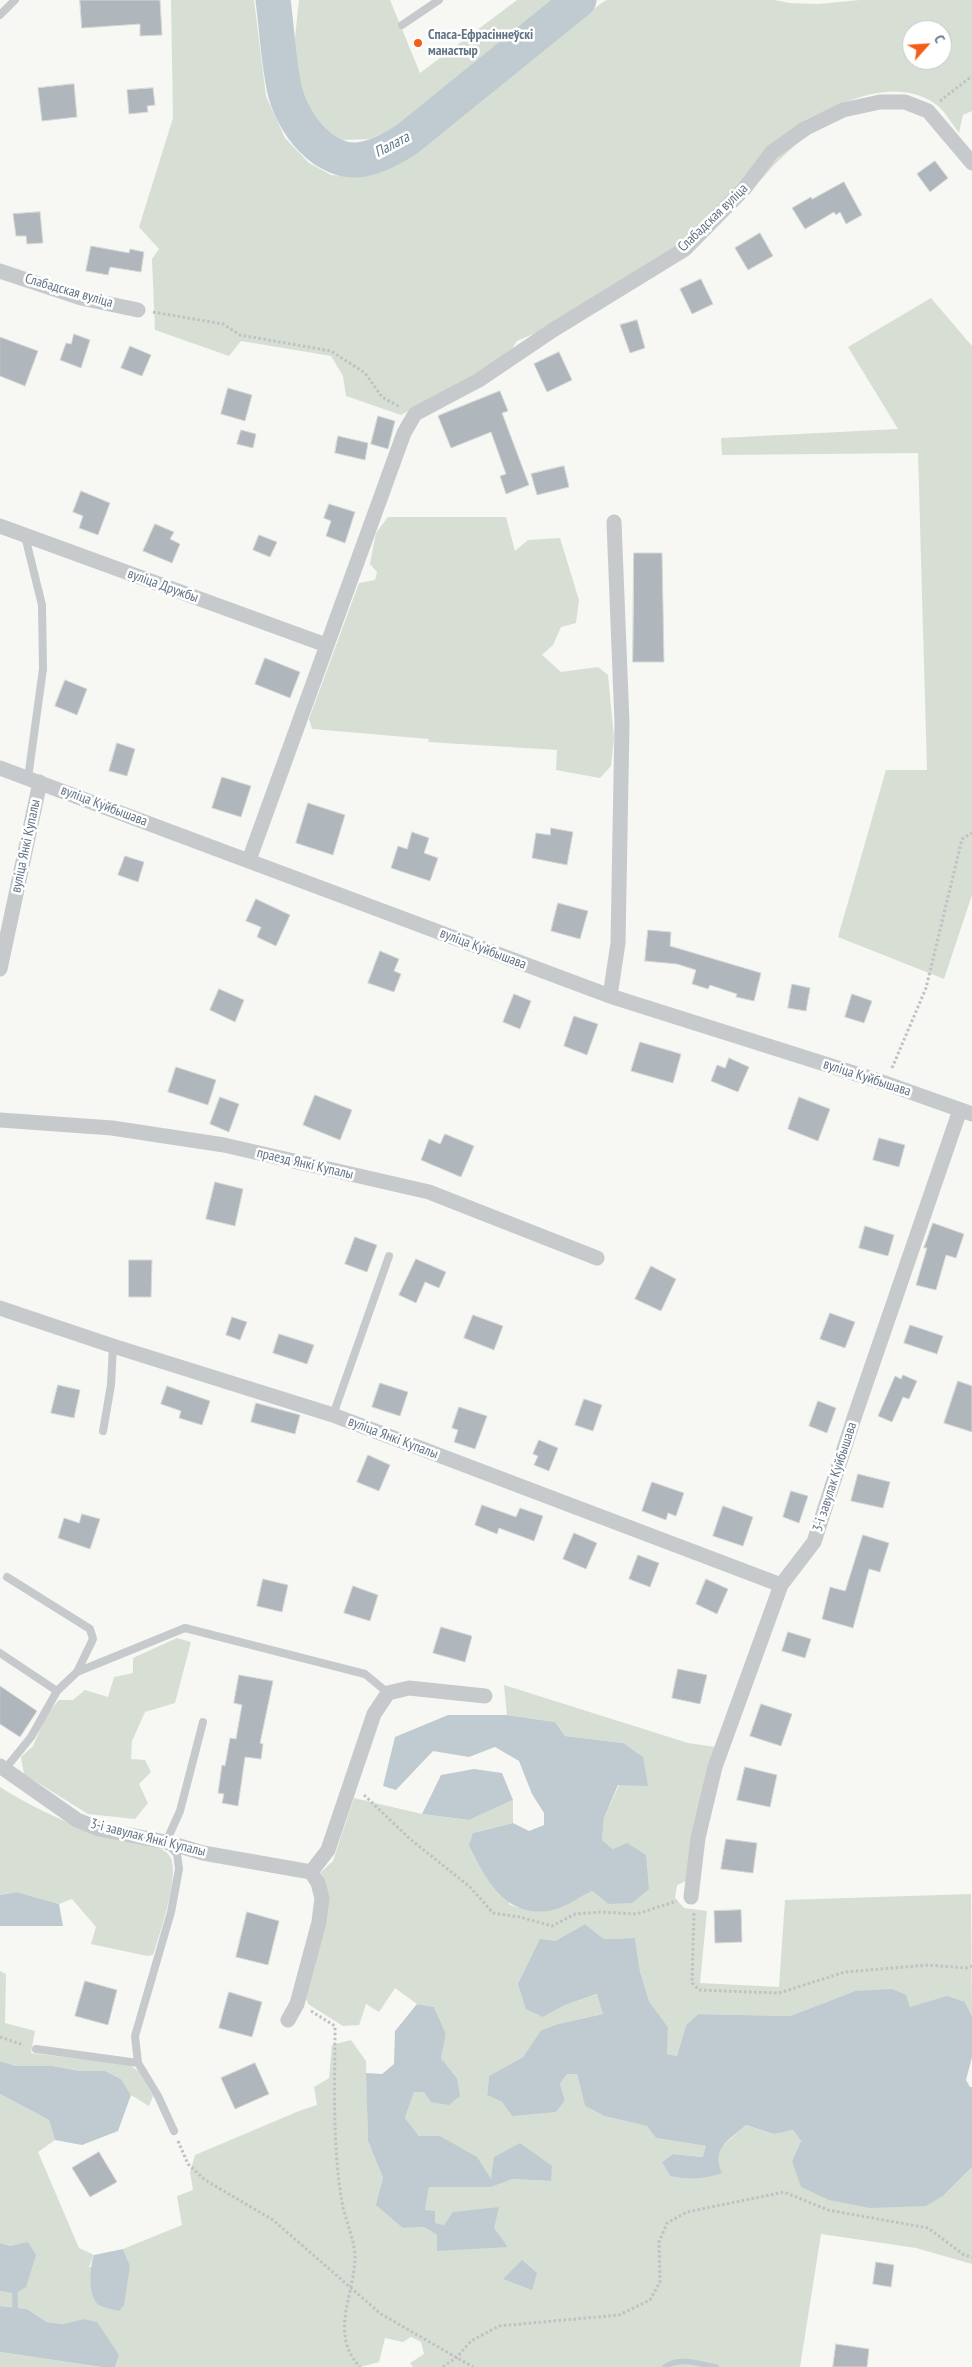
<!DOCTYPE html>
<meta charset="utf-8">
<style>
body{margin:0}
#map{position:relative;width:972px;height:2367px;overflow:hidden;background:#f7f7f3;font-family:"PT Sans Narrow",sans-serif}
canvas{display:block}
.north{position:absolute;left:902px;top:20px;width:50px;height:50px;box-sizing:border-box;background:#fff;border:1px solid #c1c7cf;border-radius:50%;rotate:64deg;font-size:14px;font-weight:700;line-height:20px;text-align:center;color:#637487}
.north::after{content:'';display:block;margin:auto;width:18px;height:22px;background:#f35f18;clip-path:polygon(50% 0,100% 100%,50% 72%,0 100%)}
</style>
<div id="map">
<canvas width="972" height="2367"></canvas>
<div class="north">С</div>
</div>
<script>
const c = document.querySelector('canvas').getContext('2d');
c.lineJoin = 'round';
function paint(path, color) { c.fillStyle = color; c.fill(path, 'evenodd'); }
function trace(path, color, width, dash) { c.strokeStyle = color; c.lineWidth = width; c.lineCap = dash ? 'butt' : 'round'; c.setLineDash(dash || []); c.stroke(path); }
function label(font, color, halo, rows, align = 'center') {
  c.font = font + ' "PT Sans Narrow",sans-serif'; c.lineWidth = 5; c.setLineDash([]); c.textBaseline = 'middle'; c.strokeStyle = halo; c.fillStyle = color; for (const [text, x, y, turn = 0] of rows) {
    c.save(); c.translate(x, y); c.rotate((+turn || 0) * Math.PI / 180); c.textAlign = isNaN(turn) ? turn : align; if (halo) c.strokeText(text, 0, 0); c.fillText(text, 0, 0); c.restore();
  }
}
paint(new Path2D(`
 M 171,0 L 254,0 L 266,96 L 285,138 L 309,163 L 331,175 L 362,177 L 390,167 L 440,126 L 603,2 L 607,0 L 775,0 L 789,3 L 819,4 L 860,0 L 972,0 L 972,111 L 963,115 L 959,133 C 952,124 944,109 934,103 C 893,76 842,103 803,121 L 805,136 L 776,163 L 748,194 L 681,245 L 549,337 L 533,334 L 517,341 L 510,352 L 478,372 L 401,415 L 346,396 L 343,376 L 331,356 L 241,341 L 229,356 L 155,330 L 152,259 L 159,249 L 139,227 L 173,118 ZM 912,30 L 942,30 L 942,60 L 912,60 Z
 M 299,0 L 390,0 L 420,73 L 517,0 L 555,0 L 404,124 L 370,139 L 340,140 L 317,124 L 300,92 L 293,56 Z
 M 931,298 L 972,346 L 972,895 L 944,979 L 838,937 L 886,770 L 927,770 L 918,453 L 722,455 L 721,438 L 898,429 L 848,347 Z
 M 388,517 L 506,517 L 515,551 L 528,540 L 560,538 L 579,600 L 576,623 L 561,627 L 553,645 L 542,655 L 561,672 L 598,667 L 608,675 L 614,738 L 611,766 L 600,778 L 556,770 L 557,750 L 428,742 L 429,739 L 312,729 L 309,719 L 359,583 L 375,580 L 377,572 L 370,564 L 376,533 Z
 M 177,1638 L 191,1642 L 175,1703 L 145,1712 L 132,1741 L 131,1759 L 145,1760 L 151,1772 L 139,1784 L 148,1803 L 135,1819 L 88,1814 L 24,1774 L 21,1757 L 33,1746 L 47,1714 L 59,1700 L 73,1700 L 85,1690 L 108,1697 L 114,1677 L 133,1673 L 133,1658 Z
 M 504,1685 L 688,1743 L 716,1747 L 686,1881 L 677,1885 L 675,1898 L 684,1908 L 707,1911 L 700,1983 L 779,1987 L 785,1900 L 971,1894 L 972,2016 L 965,2002 L 910,2007 L 855,1991 L 790,2016 L 698,2014 L 686,2025 L 677,2056 L 666,2054 L 668,2027 L 649,2001 L 640,1971 L 635,1938 L 604,1939 L 585,1924 L 555,1941 L 543,2017 L 565,2005 L 598,1994 L 603,2014 L 558,2024 L 541,2030 L 523,2057 L 489,2076 L 487,2095 L 502,2102 L 512,2116 L 565,2100 L 560,2084 L 567,2074 L 577,2074 L 585,2106 L 604,2116 L 648,2126 L 656,2138 L 706,2146 L 704,2157 L 673,2154 L 662,2162 L 670,2176 C 688,2180 704,2180 721,2173 L 716,2160 L 719,2149 L 746,2125 L 774,2134 L 793,2130 L 801,2141 L 792,2161 L 944,2195 L 972,2167 L 972,2264 L 916,2248 L 821,2234 L 800,2367 L 413,2367 L 410,2363 L 424,2354 L 421,2342 L 411,2337 L 403,2342 L 385,2338 L 379,2362 L 360,2367 L 115,2367 L 119,2355 L 83,2319 L 63,2324 L 47,2322 L 27,2309 L 0,2306 L 0,2291 L 15,2294 L 28,2243 L 10,2246 L 0,2243 L 0,2094 L 49,2120 L 55,2140 L 38,2152 L 79,2248 L 94,2255 L 89,2267 L 130,2267 L 123,2249 L 182,2225 L 177,2196 L 193,2190 L 190,2172 L 195,2155 L 299,2111 L 317,2105 L 314,2087 L 329,2078 L 332,2045 L 351,2040 L 366,2061 L 368,2141 L 403,2228 L 424,2227 L 437,2235 L 508,2247 L 493,2228 L 498,2207 L 443,2225 L 434,2223 L 425,2210 L 429,2187 L 491,2187 L 513,2179 L 550,2181 L 552,2166 L 491,2180 L 440,2136 L 419,2136 L 405,2118 L 414,2092 L 424,2092 L 457,2078 L 441,2058 L 446,2034 L 434,2007 L 417,2004 L 395,1988 L 379,2012 L 366,2004 L 359,2025 L 343,2026 L 308,2004 L 305,1995 L 329,1897 L 321,1872 L 333,1861 L 354,1798 L 422,1814 L 469,1820 L 513,1800 L 513,1823 L 473,1833 L 510,1905 C 544,1917 561,1906 592,1891 L 608,1904 L 613,1849 L 602,1840 L 604,1818 L 619,1785 L 623,1743 L 565,1736 L 555,1722 L 507,1715 Z
 M 0,1787 C 23,1802 47,1813 71,1824 C 80,1828 90,1834 100,1836 C 116,1839 164,1842 171,1858 C 179,1878 160,1933 153,1955 L 147,1956 L 91,1944 L 96,1927 L 72,1899 L 59,1904 L 17,1892 L 0,1895 Z
 M 0,1971 L 6,1974 L 5,2023 L 35,2031 L 31,2053 L 130,2065 L 138,2071 L 153,2096 L 149,2106 L 131,2095 L 121,2079 L 105,2071 L 80,2071 L 53,2066 L 16,2066 L 0,2061 Z
 M 0,2352 L 101,2367 L 0,2367 Z`), '#d7dfd4');
paint(new Path2D(`
 M 448,1715 L 507,1715 L 555,1722 L 565,1736 L 623,1743 L 643,1757 L 648,1786 L 618,1785 L 604,1818 L 602,1840 L 613,1849 L 627,1843 L 646,1855 L 649,1889 L 632,1903 L 608,1904 L 592,1891 C 579,1897 566,1907 553,1910 C 506,1920 486,1880 469,1845 L 473,1833 L 513,1823 L 529,1831 L 544,1825 L 544,1813 L 532,1794 L 519,1761 L 495,1747 L 469,1757 L 433,1751 L 396,1790 L 383,1786 L 395,1737 Z
 M 474,1769 L 502,1773 L 513,1800 L 469,1820 L 422,1814 L 441,1775 Z
 M 17,1892 L 59,1904 L 63,1926 L 0,1926 L 0,1895 Z
 M 585,1924 L 604,1939 L 635,1938 L 640,1971 L 649,2001 L 668,2027 L 667,2054 L 677,2056 L 686,2025 L 698,2014 L 790,2016 L 855,1991 L 892,1989 L 906,1995 L 910,2007 L 947,1996 L 965,2002 L 972,2016 L 972,2057 L 966,2080 L 970,2087 L 972,2087 L 972,2167 L 944,2195 L 926,2206 L 870,2208 L 829,2200 L 801,2187 L 792,2161 L 801,2141 L 793,2130 L 774,2134 L 746,2125 C 728,2141 711,2148 722,2173 C 704,2180 688,2180 670,2176 L 662,2162 L 673,2154 L 703,2157 L 706,2146 L 656,2138 L 647,2126 L 604,2116 L 585,2106 L 577,2074 L 567,2074 L 560,2084 L 565,2100 L 556,2112 L 512,2116 L 502,2102 L 487,2095 L 489,2076 L 523,2057 L 541,2030 L 558,2024 L 603,2014 L 597,1994 L 565,2005 L 543,2017 L 526,2009 L 518,1984 L 540,1939 L 555,1941 Z
 M 417,2004 L 434,2007 L 446,2034 L 441,2058 L 457,2078 L 460,2096 L 449,2105 L 431,2102 L 424,2092 L 414,2092 L 405,2118 L 419,2136 L 440,2136 L 477,2157 L 491,2179 L 494,2157 L 520,2143 L 552,2166 L 551,2181 L 513,2179 L 491,2187 L 429,2187 L 425,2210 L 435,2211 L 435,2223 L 444,2225 L 453,2212 L 499,2207 L 494,2228 L 508,2247 L 437,2251 L 437,2235 L 424,2227 L 403,2228 L 376,2205 L 383,2178 L 368,2141 L 366,2073 L 382,2074 L 394,2064 L 395,2031 Z
 M 0,2061 L 16,2066 L 53,2066 L 80,2071 L 105,2071 L 121,2079 L 131,2095 L 118,2131 L 82,2145 L 55,2140 L 49,2120 L 0,2094 Z
 M 28,2242 L 36,2255 L 26,2287 L 15,2294 L 0,2291 L 0,2243 L 10,2246 Z
 M 123,2249 L 130,2266 L 124,2305 L 119,2311 C 113,2309 104,2308 99,2305 C 87,2297 90,2266 94,2255 Z
 M 522,2260 L 537,2273 L 532,2290 L 503,2279 Z
 M 0,2306 L 27,2309 L 47,2322 L 63,2324 L 83,2319 L 97,2322 L 119,2355 L 115,2367 L 101,2367 L 0,2352 Z`), '#c0cbd1');
trace(new Path2D(`
 M 15,2308 L 15,2294
 M 665,2367 C 680,2356 700,2364 716,2367`), '#c0cbd1', 5.5);
trace(new Path2D(`
 M 273,0 C 277,29 278,58 284,87 C 291,122 324,167 364,159 C 380,156 392,148 406,140 L 579,0`), '#c0cbd1', 35);
const building = new Path2D(`
 M 80,0 L 160,0 L 162,35 L 140,36 L 140,24 L 82,28 Z
 M 74,84 L 77,117 L 42,121 L 38,88 Z
 M 153,88 L 155,105 L 147,106 L 148,112 L 129,114 L 127,90 Z
 M 935,161 L 948,178 L 930,192 L 917,174 Z
 M 844,182 L 862,215 L 846,224 L 840,212 L 836,215 L 834,212 L 805,229 L 792,208 L 811,197 L 812,199 Z
 M 40,212 L 43,243 L 27,244 L 26,236 L 16,236 L 13,214 Z
 M 760,233 L 773,256 L 748,270 L 735,248 Z
 M 91,246 L 129,253 L 130,249 L 144,252 L 141,272 L 110,267 L 108,275 L 86,271 Z
 M 701,279 L 713,304 L 692,314 L 680,289 Z
 M 637,320 L 645,348 L 630,353 L 620,325 Z
 M 74,334 L 90,340 L 81,368 L 60,360 L 66,343 L 71,344 Z
 M 0,337 L 38,351 L 25,386 L 0,376 Z
 M 130,346 L 151,355 L 142,376 L 121,368 Z
 M 559,352 L 572,380 L 547,392 L 534,364 Z
 M 228,388 L 252,395 L 245,421 L 221,414 Z
 M 500,391 L 508,411 L 502,413 L 529,485 L 506,494 L 500,476 L 506,474 L 491,432 L 451,448 L 438,416 Z
 M 378,416 L 395,421 L 388,449 L 371,444 Z
 M 241,430 L 256,434 L 253,448 L 237,444 Z
 M 338,436 L 368,443 L 365,460 L 335,453 Z
 M 564,466 L 569,487 L 537,495 L 531,474 Z
 M 81,491 L 110,503 L 98,535 L 79,528 L 83,516 L 73,512 Z
 M 329,504 L 355,512 L 345,543 L 326,536 L 331,521 L 324,518 Z
 M 155,524 L 174,532 L 170,539 L 180,544 L 172,563 L 143,551 Z
 M 259,535 L 277,542 L 270,557 L 253,550 Z
 M 634,553 L 662,553 L 664,662 L 633,662 Z
 M 265,658 L 300,672 L 290,698 L 255,684 Z
 M 65,680 L 87,689 L 77,715 L 55,706 Z
 M 117,743 L 135,749 L 127,776 L 109,771 Z
 M 222,777 L 251,786 L 241,817 L 212,808 Z
 M 308,803 L 345,815 L 333,855 L 296,843 Z
 M 551,828 L 573,832 L 567,865 L 532,858 L 536,833 L 550,835 Z
 M 412,832 L 429,838 L 424,853 L 438,858 L 430,881 L 391,868 L 398,846 L 407,849 Z
 M 125,856 L 144,862 L 138,882 L 118,875 Z
 M 256,899 L 290,915 L 276,946 L 257,937 L 261,927 L 246,921 Z
 M 558,903 L 588,911 L 580,939 L 551,931 Z
 M 648,930 L 671,932 L 670,946 L 761,973 L 754,1001 L 736,997 L 737,994 L 710,985 L 708,989 L 692,984 L 696,970 L 677,964 L 645,961 Z
 M 380,951 L 399,959 L 394,971 L 401,974 L 394,992 L 368,983 Z
 M 792,984 L 810,988 L 806,1011 L 788,1008 Z
 M 219,989 L 244,1000 L 235,1022 L 210,1010 Z
 M 514,994 L 531,1001 L 520,1029 L 503,1022 Z
 M 852,994 L 872,1001 L 864,1023 L 845,1017 Z
 M 574,1016 L 598,1024 L 587,1055 L 564,1046 Z
 M 640,1042 L 681,1054 L 673,1083 L 631,1071 Z
 M 729,1058 L 749,1067 L 738,1092 L 711,1081 L 717,1065 L 725,1068 Z
 M 176,1067 L 216,1080 L 208,1105 L 168,1092 Z
 M 315,1095 L 352,1110 L 340,1140 L 303,1125 Z
 M 220,1097 L 239,1104 L 229,1132 L 210,1124 Z
 M 799,1097 L 830,1109 L 818,1141 L 788,1129 Z
 M 445,1134 L 474,1146 L 461,1177 L 421,1160 L 429,1139 L 440,1144 Z
 M 879,1138 L 905,1145 L 899,1167 L 873,1160 Z
 M 215,1182 L 243,1189 L 235,1226 L 206,1219 Z
 M 933,1223 L 964,1234 L 956,1258 L 946,1255 L 936,1290 L 916,1285 L 927,1248 L 924,1248 Z
 M 865,1226 L 894,1235 L 888,1256 L 859,1248 Z
 M 355,1237 L 377,1245 L 367,1272 L 345,1264 Z
 M 416,1259 L 446,1272 L 439,1288 L 425,1282 L 416,1303 L 399,1295 Z
 M 129,1260 L 152,1260 L 151,1297 L 129,1297 Z
 M 651,1266 L 676,1279 L 661,1311 L 635,1299 Z
 M 830,1313 L 855,1322 L 845,1348 L 820,1339 Z
 M 473,1315 L 503,1326 L 494,1350 L 464,1338 Z
 M 232,1317 L 247,1322 L 240,1340 L 226,1335 Z
 M 910,1325 L 943,1336 L 937,1354 L 904,1343 Z
 M 279,1334 L 314,1345 L 307,1364 L 273,1353 Z
 M 903,1375 L 917,1381 L 909,1399 L 903,1397 L 892,1422 L 878,1416 L 895,1376 L 901,1379 Z
 M 958,1381 L 972,1386 L 972,1432 L 944,1423 Z
 M 380,1383 L 408,1392 L 400,1416 L 372,1407 Z
 M 58,1385 L 80,1390 L 74,1418 L 51,1413 Z
 M 167,1386 L 210,1401 L 202,1425 L 179,1418 L 181,1411 L 161,1404 Z
 M 584,1399 L 602,1405 L 593,1431 L 575,1425 Z
 M 818,1401 L 836,1408 L 827,1433 L 809,1426 Z
 M 256,1403 L 300,1415 L 295,1434 L 251,1422 Z
 M 459,1407 L 487,1416 L 475,1449 L 454,1442 L 458,1430 L 452,1428 Z
 M 539,1440 L 558,1448 L 549,1471 L 534,1465 L 538,1456 L 533,1454 Z
 M 368,1455 L 390,1465 L 379,1491 L 357,1482 Z
 M 858,1474 L 890,1482 L 883,1508 L 851,1501 Z
 M 652,1482 L 684,1493 L 676,1516 L 668,1513 L 666,1520 L 642,1511 Z
 M 791,1491 L 808,1496 L 799,1523 L 783,1517 Z
 M 482,1505 L 516,1517 L 520,1508 L 543,1516 L 534,1541 L 499,1528 L 497,1534 L 475,1525 Z
 M 723,1506 L 753,1517 L 743,1546 L 713,1536 Z
 M 82,1514 L 100,1519 L 90,1549 L 58,1538 L 64,1518 L 79,1523 Z
 M 574,1533 L 597,1543 L 586,1569 L 563,1559 Z
 M 863,1535 L 889,1543 L 880,1572 L 869,1569 L 853,1628 L 822,1619 L 830,1587 L 845,1591 Z
 M 638,1555 L 659,1563 L 650,1587 L 629,1579 Z
 M 263,1579 L 288,1585 L 282,1612 L 257,1606 Z
 M 706,1579 L 728,1589 L 717,1614 L 696,1604 Z
 M 353,1586 L 378,1595 L 370,1621 L 344,1613 Z
 M 441,1627 L 472,1636 L 465,1662 L 433,1653 Z
 M 788,1632 L 811,1639 L 805,1658 L 782,1651 Z
 M 678,1669 L 707,1675 L 700,1704 L 672,1698 Z
 M 239,1675 L 273,1681 L 260,1743 L 263,1744 L 261,1759 L 245,1757 L 238,1806 L 222,1803 L 224,1794 L 218,1793 L 222,1765 L 225,1766 L 230,1738 L 236,1739 L 242,1705 L 234,1703 Z
 M 0,1686 L 37,1711 L 20,1737 L 0,1724 Z
 M 761,1704 L 792,1714 L 781,1746 L 750,1736 Z
 M 745,1767 L 777,1775 L 770,1807 L 737,1800 Z
 M 726,1839 L 757,1843 L 753,1873 L 721,1869 Z
 M 741,1910 L 742,1942 L 715,1943 L 714,1911 Z
 M 247,1912 L 279,1921 L 268,1965 L 236,1957 Z
 M 85,1981 L 117,1990 L 108,2025 L 75,2016 Z
 M 229,1992 L 262,2002 L 252,2037 L 219,2028 Z
 M 255,2063 L 269,2094 L 235,2109 L 221,2078 Z
 M 99,2152 L 117,2182 L 90,2197 L 72,2168 Z
 M 876,2262 L 894,2265 L 891,2287 L 873,2284 Z
 M 836,2344 L 869,2349 L 867,2367 L 833,2367 Z`);
paint(building, '#afb7bd');
trace(building, '#d8d8d6', 1);
trace(new Path2D(`
 M 940,101 L 972,76
 M 153,312 L 223,324 L 240,335 L 331,351 L 365,373 L 382,397 L 400,407
 M 892,1068 L 926,988 L 962,839 L 972,833
 M 364,1795 L 410,1839 L 470,1887 L 493,1913 L 520,1917 L 552,1926 L 575,1914 L 601,1912 L 636,1914 L 677,1901
 M 694,1913 L 692,1983 L 699,1990 L 779,1993 L 845,1972 L 928,1965 L 966,1968 L 972,1966
 M 311,2011 L 335,2026 C 335,2084 332,2144 342,2202 C 345,2220 355,2240 355,2258 C 354,2296 329,2334 360,2367
 M 0,2037 L 24,2045
 M 178,2141 L 188,2164 L 205,2180 L 273,2220 L 381,2314 L 473,2367
 M 443,2367 L 457,2357 L 471,2341 L 499,2326 L 619,2315 L 650,2300 L 660,2282 L 659,2242 L 667,2223 L 687,2212 L 784,2192 L 828,2210 L 928,2228 L 964,2255 L 972,2257`), '#bfc1c4', 3, [2.5, 2.5]);
trace(new Path2D(`
 M 0,15 L 15,0
 M 402,25 L 439,0
 M 25,536 L 42,605 L 43,669 L 28,778
 M 333,1415 L 389,1256
 M 103,1431 L 111,1385 L 113,1346
 M 7,1577 L 90,1629 L 93,1639 L 77,1672
 M 0,1653 L 57,1691
 M 5,1769 L 31,1737 L 57,1691 L 77,1672 L 185,1628 L 365,1674 L 388,1693
 M 36,2049 L 138,2063
 M 174,2131 L 158,2096 L 138,2063 L 135,2036 L 171,1912 L 179,1869 L 177,1854 L 166,1842 L 180,1811 L 203,1722`), '#c6cacd', 8);
trace(new Path2D(`
 M 0,271 L 81,298 L 138,310
 M 0,526 L 326,645
 M 0,768 L 610,996 L 885,1083 L 972,1114
 M 249,860 L 404,433 L 415,414 L 479,380 L 553,330 L 685,249 L 744,189 L 772,152 L 806,128 L 843,110 L 880,102 L 905,102 L 928,111 L 972,163
 M 0,969 L 40,782
 M 610,996 L 618,943 L 622,723 L 614,522
 M 0,1120 L 112,1128 L 224,1145 L 429,1192 L 597,1258
 M 0,1308 L 113,1346 L 333,1415 L 781,1585
 M 0,1766 L 77,1820 L 99,1829 L 166,1842 L 203,1853 L 311,1872
 M 691,1897 L 698,1838 L 715,1767 L 781,1585 L 814,1542 L 855,1415 L 960,1110
 M 288,2020 L 297,2004 L 319,1922 L 322,1898 L 318,1883 L 311,1872 L 328,1850 L 374,1714 L 388,1693 L 409,1688 L 485,1696`), '#c6cacd', 15);
for (const [x, y, r, color] of [
 [418,43,5,"#f35f18"]
]) { const dot = new Path2D(); dot.arc(x, y, r, 0, 2 * Math.PI); c.fillStyle = color; c.fill(dot); trace(dot, '#fff', 2); }
label('bold 14px', '#637487', '#fff', [
 ["Спаса-Ефрасіннеўскі",428,35],
 ["манастыр",428,51]
], 'left');
label('14px', '#637487', '#fff', [
 ["Слабадская вуліца",713,218,-44],
 ["Слабадская вуліца",69,291,16],
 ["вуліца Дружбы",163,586,20],
 ["вуліца Куйбышава",104,806,21],
 ["вуліца Янкі Купалы",26,846,-78],
 ["вуліца Куйбышава",483,949,21],
 ["вуліца Куйбышава",867,1078,18],
 ["праезд Янкі Купалы",305,1164,13],
 ["вуліца Янкі Купалы",393,1438,21],
 ["3-і завулак Куйбышава",835,1477,-72],
 ["3-і завулак Янкі Купалы",148,1838,14]
]);
label('italic 15px', '#5f7783', '#fff', [
 ["Палата",392,145,-28]
]);
</script>
